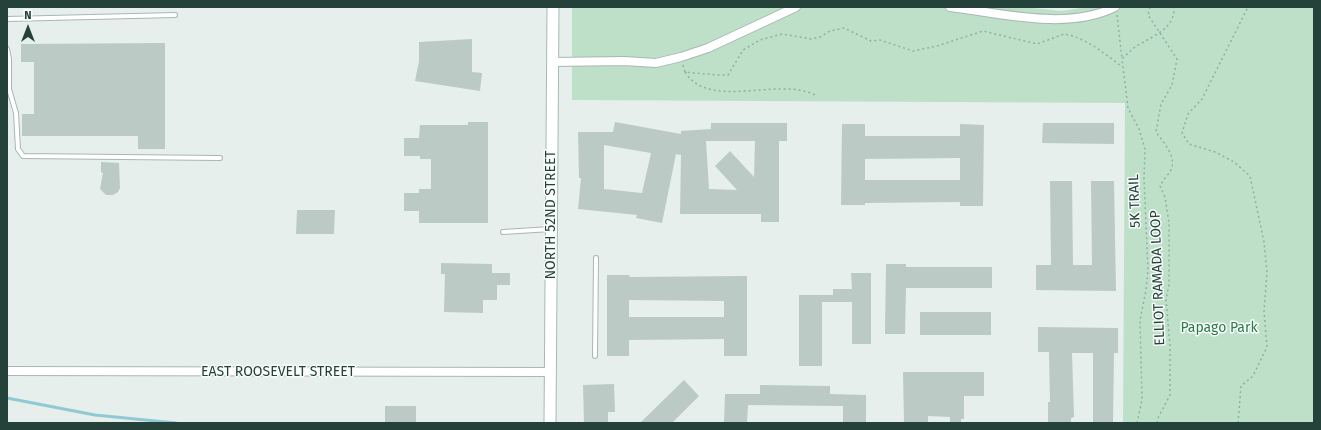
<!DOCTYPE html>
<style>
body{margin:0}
#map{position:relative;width:1321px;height:430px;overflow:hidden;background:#e6efeb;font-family:"Fira Sans",sans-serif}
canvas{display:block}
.frame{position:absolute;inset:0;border:8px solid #24423a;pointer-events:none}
.north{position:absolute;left:8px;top:8px;width:40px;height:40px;-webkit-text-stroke:3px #f7fbf9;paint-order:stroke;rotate:0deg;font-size:11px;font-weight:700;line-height:16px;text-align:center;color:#24423a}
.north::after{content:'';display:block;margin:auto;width:14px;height:18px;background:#24423a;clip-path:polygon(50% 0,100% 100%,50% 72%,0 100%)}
</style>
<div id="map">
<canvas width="1321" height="430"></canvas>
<div class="frame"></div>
<div class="north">N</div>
</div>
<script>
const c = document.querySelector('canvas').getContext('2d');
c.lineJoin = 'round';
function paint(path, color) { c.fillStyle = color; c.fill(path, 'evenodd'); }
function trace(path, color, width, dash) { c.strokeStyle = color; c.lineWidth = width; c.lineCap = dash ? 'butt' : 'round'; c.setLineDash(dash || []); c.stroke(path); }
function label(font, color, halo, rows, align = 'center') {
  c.font = font + ' "Fira Sans",sans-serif'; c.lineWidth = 3; c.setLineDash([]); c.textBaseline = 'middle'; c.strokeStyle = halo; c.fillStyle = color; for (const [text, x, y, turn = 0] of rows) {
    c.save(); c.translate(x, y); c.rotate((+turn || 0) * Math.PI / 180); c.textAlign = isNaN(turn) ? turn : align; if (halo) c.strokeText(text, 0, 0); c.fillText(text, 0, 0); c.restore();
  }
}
paint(new Path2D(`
 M 572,7 L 1023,7 L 1061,11 L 1088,7 L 1314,7 L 1314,423 L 1123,423 L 1125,103 L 572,100 Z`), '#bfe0c8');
trace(new Path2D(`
 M 7,398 L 95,415 L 176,423`), '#8ec9d4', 3);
paint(new Path2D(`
 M 472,39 L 472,72 L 482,73 L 480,91 L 415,81 L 419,61 L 419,42 Z
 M 165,43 L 165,149 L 138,149 L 138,136 L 22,136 L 22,114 L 34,114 L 34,62 L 21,62 L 21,44 Z
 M 468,122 L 488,122 L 488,223 L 419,223 L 419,211 L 404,211 L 404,193 L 419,193 L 419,189 L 431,189 L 431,159 L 420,159 L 420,156 L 404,156 L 404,138 L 419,138 L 420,125 L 468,125 Z
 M 615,122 L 681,134 L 681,131 L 711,129 L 711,123 L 787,123 L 787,141 L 779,141 L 779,222 L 761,222 L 761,214 L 680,214 L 681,155 L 676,154 L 662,223 L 636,218 L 637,215 L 578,209 L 581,178 L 579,178 L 578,132 L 613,132 ZM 706,141 L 755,141 L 754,177 L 730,151 L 715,166 L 737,190 L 709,189 ZM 604,145 L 651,153 L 642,193 L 604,189 Z
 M 1043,123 L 1114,123 L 1114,144 L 1042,143 Z
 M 842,124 L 865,124 L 865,136 L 960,136 L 960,124 L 984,125 L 983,206 L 960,206 L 960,202 L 865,203 L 865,205 L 841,205 ZM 960,158 L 960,180 L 865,180 L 865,159 Z
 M 101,162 L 119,163 L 120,188 L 118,192 L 113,195 L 106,195 L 100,189 L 103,173 L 101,172 Z
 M 1050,181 L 1072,181 L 1073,265 L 1092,265 L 1091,181 L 1114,181 L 1116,291 L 1036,290 L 1036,265 L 1051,265 Z
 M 297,210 L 335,210 L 334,234 L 296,234 Z
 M 441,263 L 492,264 L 492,273 L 510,273 L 510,285 L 497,285 L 497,300 L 483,300 L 483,313 L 444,312 L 445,274 L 441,274 Z
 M 886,264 L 906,264 L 906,267 L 992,267 L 992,288 L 906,288 L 905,334 L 885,334 Z
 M 851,273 L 871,273 L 871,344 L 852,344 L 852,302 L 822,302 L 822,366 L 799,366 L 799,295 L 833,295 L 833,289 L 852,289 Z
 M 607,275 L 630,275 L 629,277 L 747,276 L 747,356 L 724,356 L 724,339 L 629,340 L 629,356 L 607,356 ZM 629,300 L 724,301 L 724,317 L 629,317 Z
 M 920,312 L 991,312 L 991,335 L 920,335 Z
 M 1038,327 L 1118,328 L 1118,353 L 1114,353 L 1113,423 L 1093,423 L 1093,353 L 1072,353 L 1074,417 L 1071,418 L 1071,423 L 1048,423 L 1048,402 L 1050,402 L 1049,352 L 1038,352 Z
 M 903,372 L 984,372 L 984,396 L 964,396 L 964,419 L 961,419 L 961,423 L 950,423 L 950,417 L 928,416 L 928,423 L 904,423 Z
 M 684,380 L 699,396 L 672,423 L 640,423 Z
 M 614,384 L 615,412 L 608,412 L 608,423 L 584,423 L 583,385 Z
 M 760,385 L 830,386 L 830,394 L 866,395 L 866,423 L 843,423 L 843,406 L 748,405 L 747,423 L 724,423 L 725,394 L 760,394 Z
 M 385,406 L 416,406 L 416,423 L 385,423 Z`), '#bbcac4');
const service = new Path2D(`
 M 7,19 L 175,15
 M 7,49 L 9,59 L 9,89 L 16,113 L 18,149 L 23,156 L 220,158
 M 503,232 L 551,229
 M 595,356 L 596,258`);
const minor = new Path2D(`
 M 950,7 C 1001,13 1067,31 1115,7
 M 553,62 L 624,61 L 656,63 L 681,57 L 708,48 L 796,7
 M 7,371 L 550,372`);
const secondary = new Path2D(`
 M 550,423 L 553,7`);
trace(service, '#a8b8b2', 6);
trace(minor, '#a8b8b2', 10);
trace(secondary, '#a4bbb3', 13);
trace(new Path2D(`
 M 1150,7 L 1148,15 L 1177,59 L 1172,85 L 1161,104 L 1156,132 C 1163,142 1177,156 1171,170 C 1168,175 1163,180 1160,186 L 1165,197 L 1169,223 L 1169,285 L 1166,299 L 1170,346 L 1170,395 L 1158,418 L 1157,423
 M 1117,15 L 1122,59
 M 683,65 L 685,72 L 717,75 L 728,75 L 743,50 L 760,40 L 782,34 L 811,39 L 820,37 L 830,31 L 844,28 L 871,41 L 880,40 L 913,51 L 937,46 L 983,31 L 1037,44 L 1064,34 C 1085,37 1105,54 1121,66
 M 685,72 C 709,111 778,76 815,95
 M 1137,423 L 1142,400 L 1140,320 L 1146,290 L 1148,270 L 1144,179 L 1145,149 L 1139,129 L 1128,108 L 1122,59 C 1128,53 1134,47 1142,43 C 1157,34 1175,27 1174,7
 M 1238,423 L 1241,386 L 1253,376 L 1267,347 L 1264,312 L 1267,272 L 1264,242 L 1250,176 L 1234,162 L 1215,152 L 1189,144 L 1182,133 L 1188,114 L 1202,99 L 1248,7`), '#86b3a5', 1.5, [2, 3]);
trace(service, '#fff', 4);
trace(minor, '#fff', 8);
trace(secondary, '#fff', 11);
label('14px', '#24423a', '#f7fbf9', [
 ["5K TRAIL",1135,201,-92],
 ["NORTH 52ND STREET",551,215,-90],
 ["ELLIOT RAMADA LOOP",1158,278,-92],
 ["EAST ROOSEVELT STREET",278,372]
]);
label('14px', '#2d7a4b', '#f7fbf9', [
 ["Papago Park",1219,328]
]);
</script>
